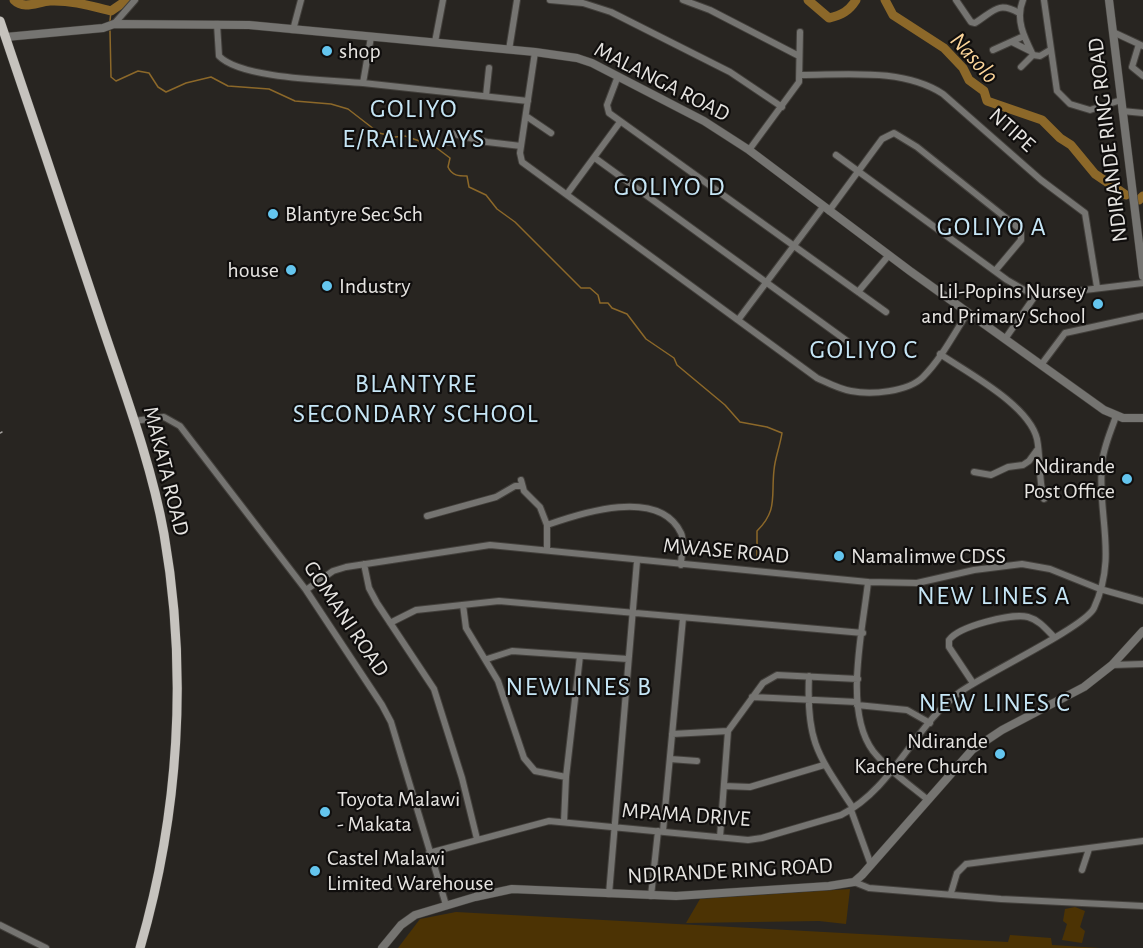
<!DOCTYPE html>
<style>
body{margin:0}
canvas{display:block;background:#282521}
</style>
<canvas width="1143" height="948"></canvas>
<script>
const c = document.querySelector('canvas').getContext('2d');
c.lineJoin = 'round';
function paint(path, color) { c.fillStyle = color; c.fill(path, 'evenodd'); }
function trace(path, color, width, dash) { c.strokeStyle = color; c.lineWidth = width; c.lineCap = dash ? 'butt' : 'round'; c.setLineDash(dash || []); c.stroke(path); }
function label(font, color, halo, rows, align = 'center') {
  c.font = font + ' "Alegreya Sans",sans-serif'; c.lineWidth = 4.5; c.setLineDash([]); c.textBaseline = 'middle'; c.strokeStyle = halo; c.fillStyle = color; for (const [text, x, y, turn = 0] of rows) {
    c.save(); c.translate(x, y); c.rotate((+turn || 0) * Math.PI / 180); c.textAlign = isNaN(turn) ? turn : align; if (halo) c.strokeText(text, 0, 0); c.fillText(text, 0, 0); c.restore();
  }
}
paint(new Path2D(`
 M 850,889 L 846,924 L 819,921 L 686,923 L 700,899 Z
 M 1075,907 L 1085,911 L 1080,927 L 1085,931 L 1082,943 L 1062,940 L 1067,924 L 1063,921 L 1065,909 Z
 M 456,912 L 1008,942 L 1010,935 L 1051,938 L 1052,945 L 1100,948 L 398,948 L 420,919 Z`), '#4c3304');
trace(new Path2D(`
 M 110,21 L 111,11
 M 110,31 L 111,77 L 116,81 L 138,71 L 149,73 L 158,87 L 166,92 L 186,83 L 211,77 L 228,86 L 269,89 L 295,101 L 331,104 L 348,109 L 379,133 L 395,137 L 405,136 L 434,146 L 450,158 L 448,167 C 452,176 459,176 467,176 L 469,187 L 486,195 L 497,209 L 515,222 L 581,288 L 590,288 L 598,295 L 600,303 L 608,303 L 612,308 L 627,314 L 646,339 L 674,358 L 677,365 L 725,405 L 740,422 L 767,427 L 782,433 C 780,446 775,458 774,470 C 771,497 778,510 757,531 L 757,560
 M 1126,195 L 1128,196`), '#8c6829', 1.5);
trace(new Path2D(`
 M 14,0 C 24,10 37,2 50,1 C 71,0 91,6 111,11 L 127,0
 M 808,0 L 829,18 C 842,15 849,11 856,0
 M 885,0 L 893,15 L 944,48 L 963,68 L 969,80 L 984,91 L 987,101 L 1042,120 L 1060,138 L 1071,145 L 1095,174 L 1126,195
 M 1139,200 L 1143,196`), '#8c6829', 9);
const minor = new Path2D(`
 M 550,0 L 583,3 L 611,12 L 730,72 L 782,107
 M 683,0 L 710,10 L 799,56
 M 956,0 L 971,22 L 975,23 C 994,11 998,1 1019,13
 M 1023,0 C 1015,19 1024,37 1033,55 L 1040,56 L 1050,50
 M 1044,0 L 1057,91 L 1070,104 L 1090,110 L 1121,100
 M 114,24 L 135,0
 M 217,24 L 219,56 C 241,79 331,80 363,83 C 418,89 473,95 528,101
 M 293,30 L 301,0
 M 1113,32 L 1143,46
 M 435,42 L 443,0
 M 1012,42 L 1030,51
 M 1139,44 L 1132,67 L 1143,76
 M 509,50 L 517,0
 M 993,50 L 1024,36
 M 535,52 L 520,153 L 522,162 L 817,378 C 828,383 839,389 851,391 C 871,395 908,392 923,377 C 941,359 954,334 968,312
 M 1021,67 L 1033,55
 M 801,75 C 847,75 903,68 943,94 L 1041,180 L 1085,213 L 1097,287
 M 618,76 L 607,105 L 609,113 L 886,312
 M 363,83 L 371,37
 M 486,96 L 489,68
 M 1122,111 L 1143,113
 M 526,116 L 551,133
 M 448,142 L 450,133 L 487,142 L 521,146
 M 749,150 L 799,82 L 800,32
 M 836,155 L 1007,280 L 1035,296 L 1143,283
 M 595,158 L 847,341
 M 567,194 L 620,122
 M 829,211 L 882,139 L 894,133 L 917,147 L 1021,230 L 1021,240 L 995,271
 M 858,292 L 889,255
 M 738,320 L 823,207
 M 1005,339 L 1035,296
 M 940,354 C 968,373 1029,405 1037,439 C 1041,459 1038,479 1044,499
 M 1041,365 L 1065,333 L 1143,316
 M 134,421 L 164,417 L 180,426 L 306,590 L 382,705 L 391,722 L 446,905
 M 974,472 L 991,475 L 1008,467 L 1023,465 L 1029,461 L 1037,450
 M 521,480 L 524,491 L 540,507 L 547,525
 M 427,516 L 496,497 L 515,486 L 521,486
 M 547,549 L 547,525 C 581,513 659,487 681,533 C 685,541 681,556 681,565
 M 364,564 L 369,588 L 377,603 L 434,689 L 462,778 L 477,839
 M 868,582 C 863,629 843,711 873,751 C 888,770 910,785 928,800
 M 306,590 L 333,571 L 346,567 L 490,545 L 868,582 L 917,583 L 974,570 L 1022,564 L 1050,569 L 1100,589 L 1143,601
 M 463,605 L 466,628 L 498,681 L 524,758 L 535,771 L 566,777
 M 390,623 L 416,610 L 499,601 L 863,633
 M 487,659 L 512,651 L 628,659
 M 1112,665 L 1143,664
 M 809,676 C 806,742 818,755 853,808
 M 973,683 L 949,647 L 949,640 C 959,626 1012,613 1028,617 C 1039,620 1046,629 1054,637
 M 752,697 L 857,702
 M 857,705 L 907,710 L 930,723
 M 672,734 L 728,731
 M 670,759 L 697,761
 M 724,786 L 750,787 L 824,765
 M 851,810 L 871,865
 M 564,822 L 566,777 L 580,656
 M 663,831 L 683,618
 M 720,837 L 728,731 L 763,683 L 777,675 L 858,679
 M 429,853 L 549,821 L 748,840 L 762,838 L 841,815 C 893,789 914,726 960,692 C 985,674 1085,627 1094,608 C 1118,556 1097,515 1102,464 C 1103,448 1111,431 1116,416
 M 1082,870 L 1089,849
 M 854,882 L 869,888 L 1001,899 L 1143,906
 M 951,893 L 957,873 L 966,864 L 1143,841
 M 609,894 L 637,561
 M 651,896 L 658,831
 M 0,925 L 46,948`);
const tertiary = new Path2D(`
 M 1109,0 L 1143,276
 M 6,37 L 103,28 L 114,24 L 249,25 L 535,52 L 577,58 L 592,63 L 704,121 L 749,150 L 910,271 L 1104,410 L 1123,418 L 1143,418
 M 382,948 L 401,925 L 415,915 L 475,897 L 512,889 L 676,896 L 829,886 L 854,882 L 862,875 L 972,750 L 1002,730 L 1084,687 L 1112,665 L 1143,631`);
const primary = new Path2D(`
 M 0,21 C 34,121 68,222 101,322 C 124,391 151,462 164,534 C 188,672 179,814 140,948`);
trace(minor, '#43403c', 8);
trace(tertiary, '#43403c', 9);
trace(primary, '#43403c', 10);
trace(minor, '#757471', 6);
trace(tertiary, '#757471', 8);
trace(primary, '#c6c3be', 9);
trace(new Path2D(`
 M 0,433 L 2,432`), '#a29f9c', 1.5);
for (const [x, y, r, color] of [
 [327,51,6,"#64c5ee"],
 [273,214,6,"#64c5ee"],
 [291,270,6,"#64c5ee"],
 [327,286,6,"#64c5ee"],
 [1098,304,6,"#64c5ee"],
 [1127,479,6,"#64c5ee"],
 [839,556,6,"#64c5ee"],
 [1000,754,6,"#64c5ee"],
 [325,812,6,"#64c5ee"],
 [315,871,6,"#64c5ee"]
]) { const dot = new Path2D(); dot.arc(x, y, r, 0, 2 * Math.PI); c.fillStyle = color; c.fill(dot); trace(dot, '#100e0d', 2); }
label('22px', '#e6e4e1', '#100e0d', [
 ["shop",339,51],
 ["Blantyre Sec Sch",285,214],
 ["house",279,270,"right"],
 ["Industry",339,286],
 ["Lil-Popins Nursey",1086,291,"right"],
 ["and Primary School",1086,316,"right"],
 ["Ndirande",1115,466,"right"],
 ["Post Office",1115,491,"right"],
 ["Namalimwe CDSS",851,556],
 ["Ndirande",988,741,"right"],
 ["Kachere Church",988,766,"right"],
 ["Toyota Malawi",337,799],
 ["- Makata",337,824],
 ["Castel Malawi",327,858],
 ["Limited Warehouse",327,883]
], 'left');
label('22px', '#e6e4e1', '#100e0d', [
 ["MALANGA ROAD",662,82,27],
 ["NTIPE",1012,130,42],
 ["NDIRANDE RING ROAD",1108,140,-97],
 ["MAKATA ROAD",166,471,76],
 ["MWASE ROAD",726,551,5],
 ["GOMANI ROAD",346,619,56],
 ["MPAMA DRIVE",686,815,4],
 ["NDIRANDE RING ROAD",730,871,-3]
]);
label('italic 24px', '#fcd59a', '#100e0d', [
 ["Nasolo",974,58,48]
]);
c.letterSpacing = '1.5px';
label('26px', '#c6e6f6', '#100e0d', [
 ["GOLIYO",414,109],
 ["E/RAILWAYS",414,139],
 ["GOLIYO D",670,187],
 ["GOLIYO A",992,227],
 ["GOLIYO C",864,350],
 ["BLANTYRE",416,384],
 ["SECONDARY SCHOOL",416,414],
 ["NEW LINES A",994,596],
 ["NEWLINES B",579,687],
 ["NEW LINES C",995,703]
]);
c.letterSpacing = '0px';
</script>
